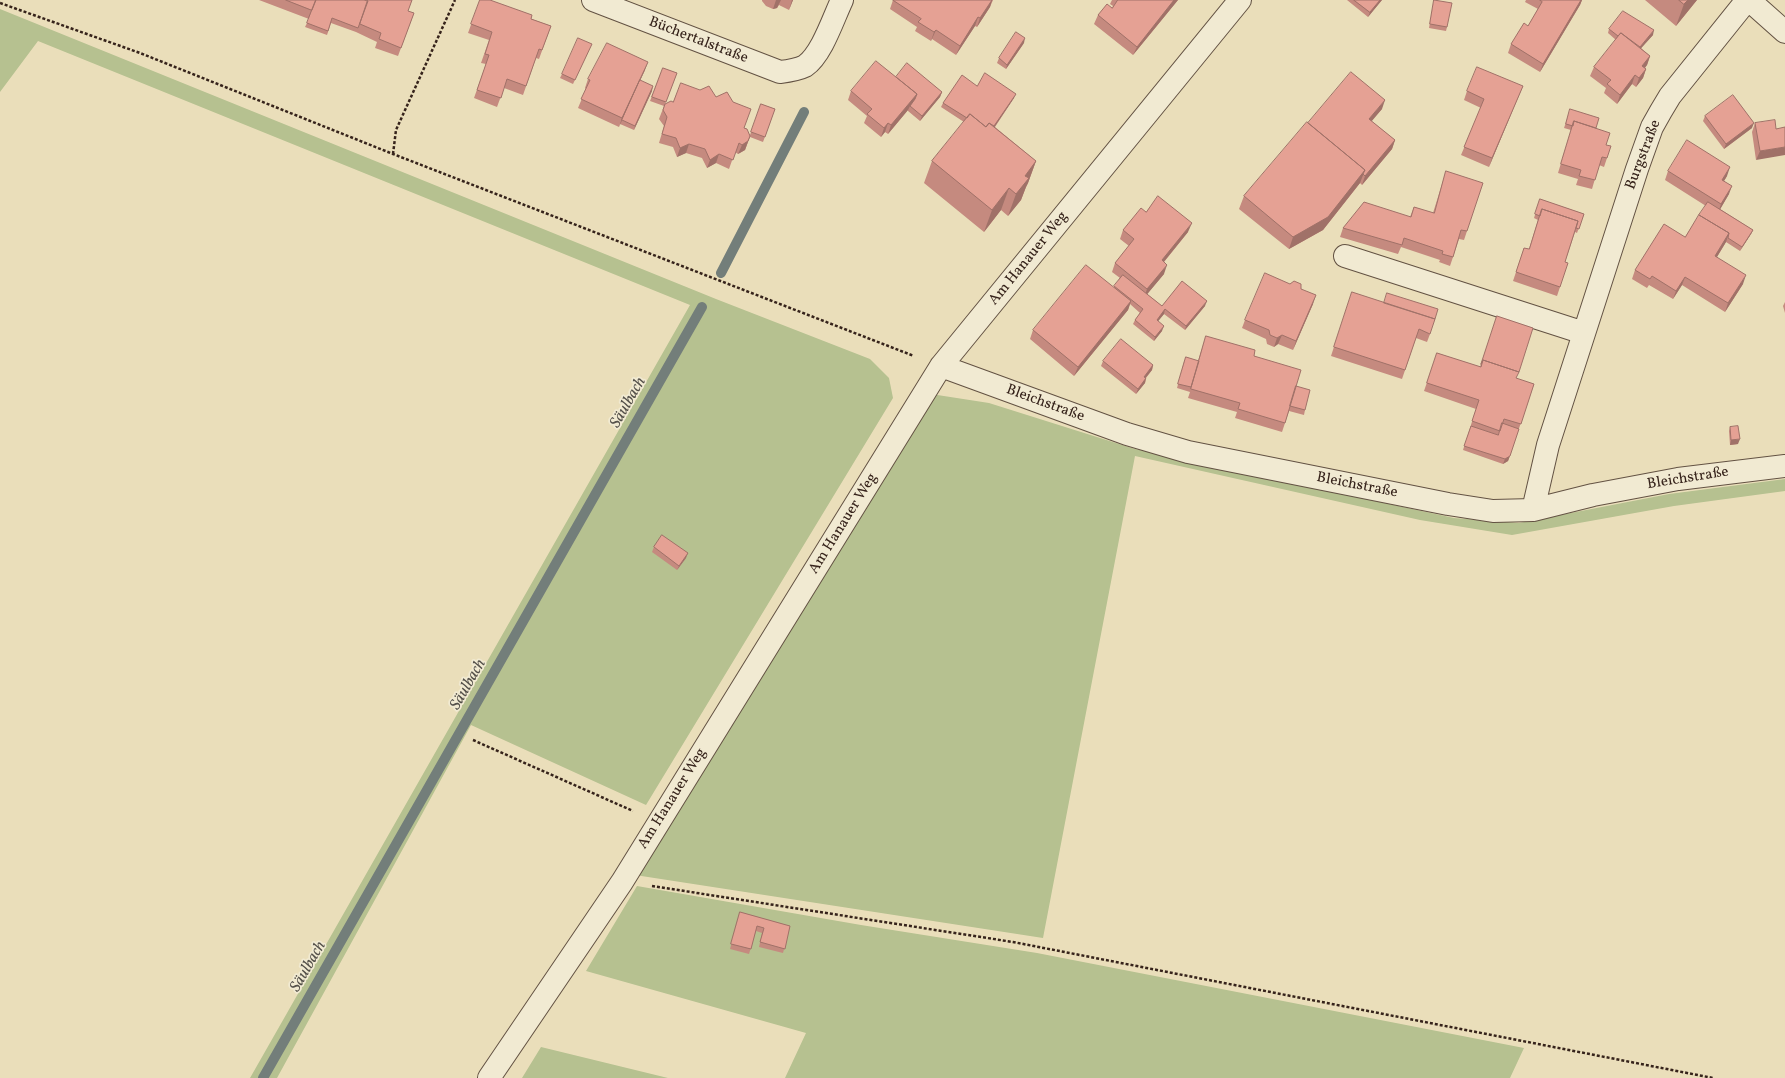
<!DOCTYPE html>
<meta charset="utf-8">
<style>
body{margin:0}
canvas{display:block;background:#eadeba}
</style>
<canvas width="1785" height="1078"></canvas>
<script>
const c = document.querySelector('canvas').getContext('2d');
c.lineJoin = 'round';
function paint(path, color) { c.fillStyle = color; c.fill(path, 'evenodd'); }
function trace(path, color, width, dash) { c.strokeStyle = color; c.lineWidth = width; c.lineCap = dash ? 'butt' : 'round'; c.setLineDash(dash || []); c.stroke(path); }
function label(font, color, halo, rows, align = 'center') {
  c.font = font + ' Vollkorn,serif'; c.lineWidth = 3.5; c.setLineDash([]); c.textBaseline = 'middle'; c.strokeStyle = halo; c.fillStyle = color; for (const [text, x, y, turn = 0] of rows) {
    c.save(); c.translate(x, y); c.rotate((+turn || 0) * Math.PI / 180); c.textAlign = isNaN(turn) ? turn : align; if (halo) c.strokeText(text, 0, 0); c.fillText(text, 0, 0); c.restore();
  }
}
paint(new Path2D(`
 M 0,9 L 716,299 L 870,359 L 889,378 L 893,398 L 646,805 L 471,725 L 277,1078 L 250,1078 L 690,305 L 38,41 L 0,92 Z
 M 931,394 L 989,403 L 1135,449 L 1454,518 L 1519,523 L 1669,494 L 1785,479 L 1785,491 L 1674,506 L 1512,535 L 1420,520 L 1135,456 L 1043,938 L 635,875 Z
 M 637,886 L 861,925 L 1037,953 L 1524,1048 L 1510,1078 L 785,1078 L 806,1033 L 586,971 Z
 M 541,1047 L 668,1078 L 522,1078 Z`), '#b6c190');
trace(new Path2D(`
 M 721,273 L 804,112
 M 263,1078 L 702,307`), '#737e7a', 10);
const minor = new Path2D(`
 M 593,0 L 780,72 C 789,71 797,70 805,66 C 822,54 833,19 842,0
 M 1749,0 L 1785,32
 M 1345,256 L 1584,333
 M 941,366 L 1127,434 L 1188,452 L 1448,504 L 1493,511 L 1533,510 L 1593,495 L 1678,479 L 1785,466
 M 1533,510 L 1548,445 L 1637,169 L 1652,127 L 1661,111 L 1670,96 L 1747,0
 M 489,1078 L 622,882 L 941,366 L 1240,0`);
trace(minor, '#635243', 24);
trace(new Path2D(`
 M 0,3 L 140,53 L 393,154 L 914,356
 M 393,154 L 396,130 L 455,0
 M 473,740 L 633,811
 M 652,886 L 1013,942 L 1713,1078`), '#36231b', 2.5, [3, 2]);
trace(minor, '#f1ead2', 22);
paint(new Path2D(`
 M 259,0 L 364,0 L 414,13 L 398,56 L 375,48 L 377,42 L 356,32 L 357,30 L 356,32 L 331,23 L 327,35 L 305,27 L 309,19 Z
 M 480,0 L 551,26 L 539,59 L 536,58 L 523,95 L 504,88 L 497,107 L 474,98 L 486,64 L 481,63 L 489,40 L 468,33 Z
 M 762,0 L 793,0 L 789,10 L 779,5 L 777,8 L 773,9 L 766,6 L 762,1 Z
 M 893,0 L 993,0 L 990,7 L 977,27 L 975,26 L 956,55 L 932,39 L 931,41 L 915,31 L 917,27 L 890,9 Z
 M 1112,0 L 1178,0 L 1133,55 L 1094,24 L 1098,15 L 1112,8 L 1113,6 L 1110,4 Z
 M 1347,0 L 1382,0 L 1368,17 Z
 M 1434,0 L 1447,27 L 1446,31 L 1429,28 L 1433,5 Z
 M 1526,0 L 1582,0 L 1580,5 L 1540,72 L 1508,53 L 1511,44 L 1528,26 L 1538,9 L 1525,2 Z
 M 1645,0 L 1697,0 L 1676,26 Z
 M 1609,29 L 1653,35 L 1641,48 L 1650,56 L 1647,65 L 1645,68 L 1646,69 L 1643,78 L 1636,87 L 1632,84 L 1617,104 L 1604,93 L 1606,88 L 1590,76 L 1594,67 L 1616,40 L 1608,33 Z
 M 1024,43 L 1006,69 L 997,63 L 999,58 Z
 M 590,48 L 573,84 L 560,78 L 562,74 Z
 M 663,68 L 677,73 L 665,104 L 673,102 L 716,97 L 744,128 L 750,135 L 761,104 L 775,109 L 763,142 L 750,137 L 745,150 L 738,154 L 735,152 L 729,169 L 716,163 L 707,168 L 702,158 L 686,153 L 677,157 L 673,147 L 659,143 L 664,126 L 659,119 L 664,106 L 650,101 Z
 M 645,70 L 640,80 L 652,91 L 634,130 L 620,124 L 619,127 L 578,108 L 586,89 L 585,88 L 588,79 Z
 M 896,77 L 942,92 L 940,97 L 920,121 L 908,111 L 908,110 L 888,134 L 885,132 L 881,137 L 864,123 L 867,116 L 848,100 L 851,91 Z
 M 977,86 L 1014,98 L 995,127 L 1036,161 L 1028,183 L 1026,187 L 1021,200 L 1008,216 L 1001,210 L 984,232 L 924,183 L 932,161 L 964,122 L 941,107 L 943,103 Z
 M 1523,86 L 1489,167 L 1461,155 L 1481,108 L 1464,100 L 1467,91 Z
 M 1382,109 L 1371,121 L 1395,140 L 1392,149 L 1362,185 L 1360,183 L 1323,230 L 1289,249 L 1239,209 L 1244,196 L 1308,123 Z
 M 1569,113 L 1596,128 L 1606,145 L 1607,158 L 1604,167 L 1599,165 L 1592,189 L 1576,185 L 1578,179 L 1558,173 L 1571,130 L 1564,128 Z
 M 1705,116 L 1752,128 L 1724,149 L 1703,121 Z
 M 1755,123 L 1776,129 L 1756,160 L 1752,132 Z
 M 1446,171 L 1467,231 L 1464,240 L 1459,239 L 1450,266 L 1439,262 L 1440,260 L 1401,247 L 1398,254 L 1340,237 L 1343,228 L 1410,217 L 1414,207 L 1433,213 Z
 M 1668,171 L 1727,176 L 1724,181 L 1729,194 L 1720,209 L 1753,230 L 1751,234 L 1740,251 L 1726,242 L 1717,257 L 1743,284 L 1725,312 L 1682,285 L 1673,299 L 1649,285 L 1647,288 L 1632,279 L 1635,270 L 1685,237 L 1706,206 L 1665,180 Z
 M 1540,199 L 1584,214 L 1577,233 L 1575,232 L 1565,262 L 1560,287 L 1557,296 L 1513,281 L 1524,248 L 1529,249 L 1538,220 L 1534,218 Z
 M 1146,212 L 1188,232 L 1164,262 L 1164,274 L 1147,294 L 1162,306 L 1205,306 L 1185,330 L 1164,314 L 1158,321 L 1162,331 L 1154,341 L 1133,324 L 1135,320 L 1140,313 L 1130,304 L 1128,310 L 1074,376 L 1030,339 L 1033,330 L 1114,287 L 1120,278 L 1112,272 L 1115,263 L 1129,246 L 1120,239 L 1123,230 Z
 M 1301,289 L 1313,304 L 1293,350 L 1278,344 L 1274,347 L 1267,344 L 1266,339 L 1242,328 L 1245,320 Z
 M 1352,292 L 1430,334 L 1427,342 L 1416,338 L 1402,379 L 1331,356 Z
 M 1785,302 L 1785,313 L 1783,306 Z
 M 1497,316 L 1516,379 L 1534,384 L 1508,461 L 1503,464 L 1463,450 L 1476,409 L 1424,391 L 1437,353 L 1480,367 Z
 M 1206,336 L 1254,356 L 1296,386 L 1305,410 L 1304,415 L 1289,411 L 1282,432 L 1235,418 L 1237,412 L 1188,398 L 1190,392 L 1177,388 L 1184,362 L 1186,357 L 1198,361 Z
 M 1103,361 L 1153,365 L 1152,370 L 1146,378 L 1145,383 L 1136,394 L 1101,366 Z
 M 1730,427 L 1738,444 L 1730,445 L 1729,431 Z
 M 654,547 L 686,558 L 677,570 L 652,552 Z
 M 740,912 L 790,926 L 783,953 L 759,947 L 762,933 L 756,931 L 749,954 L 730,949 Z`), '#c58a7f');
paint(new Path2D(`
 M 776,0 L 781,0 L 777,8 L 773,9 Z
 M 792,0 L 793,0 L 789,10 Z
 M 992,0 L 990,7 L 977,27 L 980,18 Z
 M 1174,0 L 1178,0 L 1133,55 L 1137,47 Z
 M 1380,0 L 1382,0 L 1368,17 L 1370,12 Z
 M 1581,0 L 1582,0 L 1580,5 L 1540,72 L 1543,64 Z
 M 1688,0 L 1697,0 L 1676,26 L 1684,4 Z
 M 978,17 L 975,26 L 956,55 L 960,46 Z
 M 936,30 L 932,39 L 931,41 L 934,32 Z
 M 1654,30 L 1653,35 L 1635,55 L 1637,51 Z
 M 1025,38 L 1024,43 L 1006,69 L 1007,65 Z
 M 1650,56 L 1647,65 L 1639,75 L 1642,66 Z
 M 648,62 L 645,70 L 619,127 L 622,118 Z
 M 1646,69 L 1643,78 L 1636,87 L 1639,78 Z
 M 1635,75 L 1632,84 L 1617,104 L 1620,95 Z
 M 653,86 L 652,91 L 634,130 L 635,126 Z
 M 1523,86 L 1519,95 L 1489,167 L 1492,158 Z
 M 942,92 L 940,97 L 920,121 L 922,116 Z
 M 917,94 L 914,103 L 910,106 L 908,110 L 888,134 L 891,125 Z
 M 1016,94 L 1014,98 L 987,138 L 989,133 Z
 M 1385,100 L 1382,109 L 1366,128 L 1369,119 Z
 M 888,123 L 885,132 L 881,137 L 884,128 Z
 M 1754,123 L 1752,128 L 1724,149 L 1726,144 Z
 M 750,136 L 745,150 L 738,154 L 742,145 Z
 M 1395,140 L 1392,149 L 1362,185 L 1365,176 Z
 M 689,144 L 686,153 L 677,157 L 680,148 Z
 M 1785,147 L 1785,155 L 1756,160 L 1760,151 Z
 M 719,154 L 716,163 L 707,168 L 710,160 Z
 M 1036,161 L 1028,183 L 1026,187 L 1021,200 L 1008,216 L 1016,194 L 1025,176 Z
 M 1730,167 L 1727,176 L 1719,189 L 1722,180 Z
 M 1365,170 L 1360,183 L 1323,230 L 1289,249 L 1293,237 Z
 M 1732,186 L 1729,194 L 1718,213 L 1721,204 Z
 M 1009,188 L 1001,210 L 984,232 L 992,210 Z
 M 1192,223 L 1188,232 L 1158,269 L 1162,260 Z
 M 1753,230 L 1751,234 L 1740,251 L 1742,247 Z
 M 1729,233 L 1726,242 L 1712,265 L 1715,256 Z
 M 1167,265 L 1164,274 L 1144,298 L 1147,289 Z
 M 1746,275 L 1743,284 L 1725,312 L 1728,303 Z
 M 1685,277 L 1682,285 L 1673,299 L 1676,291 Z
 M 1316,295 L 1313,304 L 1293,350 L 1296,341 Z
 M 1131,301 L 1128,310 L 1074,376 L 1078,367 Z
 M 1207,301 L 1205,306 L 1185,330 L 1186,326 Z
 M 1165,309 L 1164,314 L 1155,325 L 1157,320 Z
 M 1164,326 L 1162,331 L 1154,341 L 1155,337 Z
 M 1282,335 L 1278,344 L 1274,347 L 1277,338 Z
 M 1153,365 L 1152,370 L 1143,381 L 1144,377 Z
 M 1146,378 L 1145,383 L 1136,394 L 1138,389 Z
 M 1740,439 L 1738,444 L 1730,445 L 1731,440 Z
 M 1510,456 L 1508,461 L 1503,464 L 1505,459 Z
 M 688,553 L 686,558 L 677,570 L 679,566 Z`), '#a07168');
const building = new Path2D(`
 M 286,0 L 316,0 L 312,10 Z
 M 316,0 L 364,0 L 368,1 L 358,28 L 332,18 L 328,31 L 307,23 Z
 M 368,0 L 412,0 L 408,11 L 414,13 L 401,48 L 379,39 L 381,33 L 360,24 Z
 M 480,0 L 490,0 L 532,15 L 531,19 L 551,26 L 542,50 L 539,49 L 526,86 L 507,79 L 501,98 L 477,90 L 489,55 L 485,54 L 492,32 L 471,24 Z
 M 893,0 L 992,0 L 980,18 L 978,17 L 960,46 L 936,30 L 934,32 L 918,22 L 921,19 Z
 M 1118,0 L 1174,0 L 1137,47 L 1098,15 L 1107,4 L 1112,8 Z
 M 1354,0 L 1380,0 L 1370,12 Z
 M 1434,0 L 1452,3 L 1447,27 L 1430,24 Z
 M 1540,0 L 1581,0 L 1543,64 L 1511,44 L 1524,23 L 1528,26 L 1542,2 Z
 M 1679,0 L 1688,0 L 1684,4 Z
 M 1623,11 L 1654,30 L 1640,47 L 1621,33 L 1618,36 L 1609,29 Z
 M 1016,32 L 1025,38 L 1007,65 L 999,58 Z
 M 1621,33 L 1650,56 L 1642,66 L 1646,69 L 1639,78 L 1635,75 L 1620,95 L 1607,84 L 1611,80 L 1594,67 Z
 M 578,38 L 592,44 L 575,80 L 562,74 Z
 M 607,43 L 648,62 L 622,118 L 581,99 L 590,80 L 588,79 Z
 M 876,61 L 917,94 L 891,125 L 888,123 L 884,128 L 867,114 L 872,109 L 851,91 Z
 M 907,63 L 942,92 L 922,116 L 910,106 L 915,99 L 917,94 L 896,77 Z
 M 1477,67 L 1523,86 L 1492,158 L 1464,147 L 1484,99 L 1467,91 Z
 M 663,68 L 677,73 L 666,102 L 652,97 Z
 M 1351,72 L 1385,100 L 1369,119 L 1395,140 L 1365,176 L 1363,174 L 1365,170 L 1308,123 Z
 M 985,73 L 1016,94 L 994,126 L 989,123 L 986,127 L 970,114 L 967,118 L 943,103 L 962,75 L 977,86 Z
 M 640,80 L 653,86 L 635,126 L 622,120 Z
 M 681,83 L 700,90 L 709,86 L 716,97 L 727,92 L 733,102 L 751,109 L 744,128 L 747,129 L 750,136 L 748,141 L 742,145 L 739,143 L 733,160 L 719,154 L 710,160 L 705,149 L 689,144 L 680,148 L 676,138 L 662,134 L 667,117 L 663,110 L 665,104 L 671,101 L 673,102 Z
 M 1733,95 L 1754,123 L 1726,144 L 1705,116 Z
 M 761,104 L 775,109 L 765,137 L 751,132 Z
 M 1570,109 L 1599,118 L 1596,128 L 1574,121 L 1573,126 L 1566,124 Z
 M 970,114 L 986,127 L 989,123 L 1036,161 L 1025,176 L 1029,178 L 1016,194 L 1009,188 L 992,210 L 932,161 Z
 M 1775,120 L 1776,129 L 1785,127 L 1785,147 L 1760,151 L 1755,123 Z
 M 1574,121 L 1610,133 L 1606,145 L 1611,146 L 1607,158 L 1602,157 L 1595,180 L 1579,176 L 1581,170 L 1561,164 Z
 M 1307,122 L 1365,170 L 1328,217 L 1293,237 L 1244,196 Z
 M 1687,140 L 1730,167 L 1722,180 L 1732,186 L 1721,204 L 1668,171 Z
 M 1446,171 L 1483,183 L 1467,231 L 1461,230 L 1453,257 L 1442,254 L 1443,251 L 1404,238 L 1402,245 L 1343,228 L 1364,202 L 1411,217 L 1414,207 L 1434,213 Z
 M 1158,196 L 1192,223 L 1162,260 L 1167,265 L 1147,289 L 1115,263 L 1134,239 L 1123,230 L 1141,208 L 1146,212 Z
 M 1540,199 L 1584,214 L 1579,229 L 1576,228 L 1578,221 L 1542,209 L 1540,216 L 1535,214 Z
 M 1708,202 L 1753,230 L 1742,247 L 1728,238 L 1729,233 L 1699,215 Z
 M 1542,209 L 1578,221 L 1565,262 L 1568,263 L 1560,287 L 1516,272 L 1524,248 L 1529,249 Z
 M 1699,215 L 1729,233 L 1715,256 L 1746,275 L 1728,303 L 1685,277 L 1676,291 L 1652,276 L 1650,279 L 1635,270 L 1664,224 L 1685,237 Z
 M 1086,265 L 1131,301 L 1078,367 L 1033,330 Z
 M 1265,273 L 1290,284 L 1294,281 L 1301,284 L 1301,289 L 1316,295 L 1296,341 L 1282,335 L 1277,338 L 1270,335 L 1269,330 L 1245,320 Z
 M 1123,275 L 1162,306 L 1182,281 L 1207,301 L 1186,326 L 1165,309 L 1157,320 L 1164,326 L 1155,337 L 1135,320 L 1143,309 L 1114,286 Z
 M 1352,292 L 1435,319 L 1430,334 L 1419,329 L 1405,370 L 1334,347 Z
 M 1387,293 L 1438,309 L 1435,319 L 1384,303 Z
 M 1497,316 L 1533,328 L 1519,372 L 1483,360 L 1481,364 Z
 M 1206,336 L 1255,350 L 1254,356 L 1301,370 L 1285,423 L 1238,409 L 1240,403 L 1191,389 Z
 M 1121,339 L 1153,365 L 1144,377 L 1146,378 L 1138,389 L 1103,361 Z
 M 1437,353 L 1481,367 L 1483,360 L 1519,372 L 1516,378 L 1534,384 L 1521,424 L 1504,419 L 1500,431 L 1472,421 L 1479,400 L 1427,383 Z
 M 1186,357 L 1199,361 L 1191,387 L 1178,384 Z
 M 1296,386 L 1310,390 L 1305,410 L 1290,406 Z
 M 1502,423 L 1519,429 L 1510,456 L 1505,459 L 1464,446 L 1471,426 L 1498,435 Z
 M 1738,426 L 1740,439 L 1731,440 L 1730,427 Z
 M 662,535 L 688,553 L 679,566 L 654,547 Z
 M 740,912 L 790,926 L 785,949 L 760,942 L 764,928 L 757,926 L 751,949 L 731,944 Z`);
paint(building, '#e5a194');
trace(building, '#a07168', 1);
label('15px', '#36231b', '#f1ead2', [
 ["Büchertalstraße",698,41,21],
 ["Burgstraße",1644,155,-69],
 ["Am Hanauer Weg",1029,259,-51],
 ["Bleichstraße",1045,404,20],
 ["Bleichstraße",1688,479,-9],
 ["Bleichstraße",1357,486,11],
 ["Am Hanauer Weg",844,524,-58],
 ["Am Hanauer Weg",673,799,-58]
]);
label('italic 16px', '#54504a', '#f1ead2', [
 ["Säulbach",629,403,-60],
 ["Säulbach",469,685,-60],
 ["Säulbach",309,967,-60]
]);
</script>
